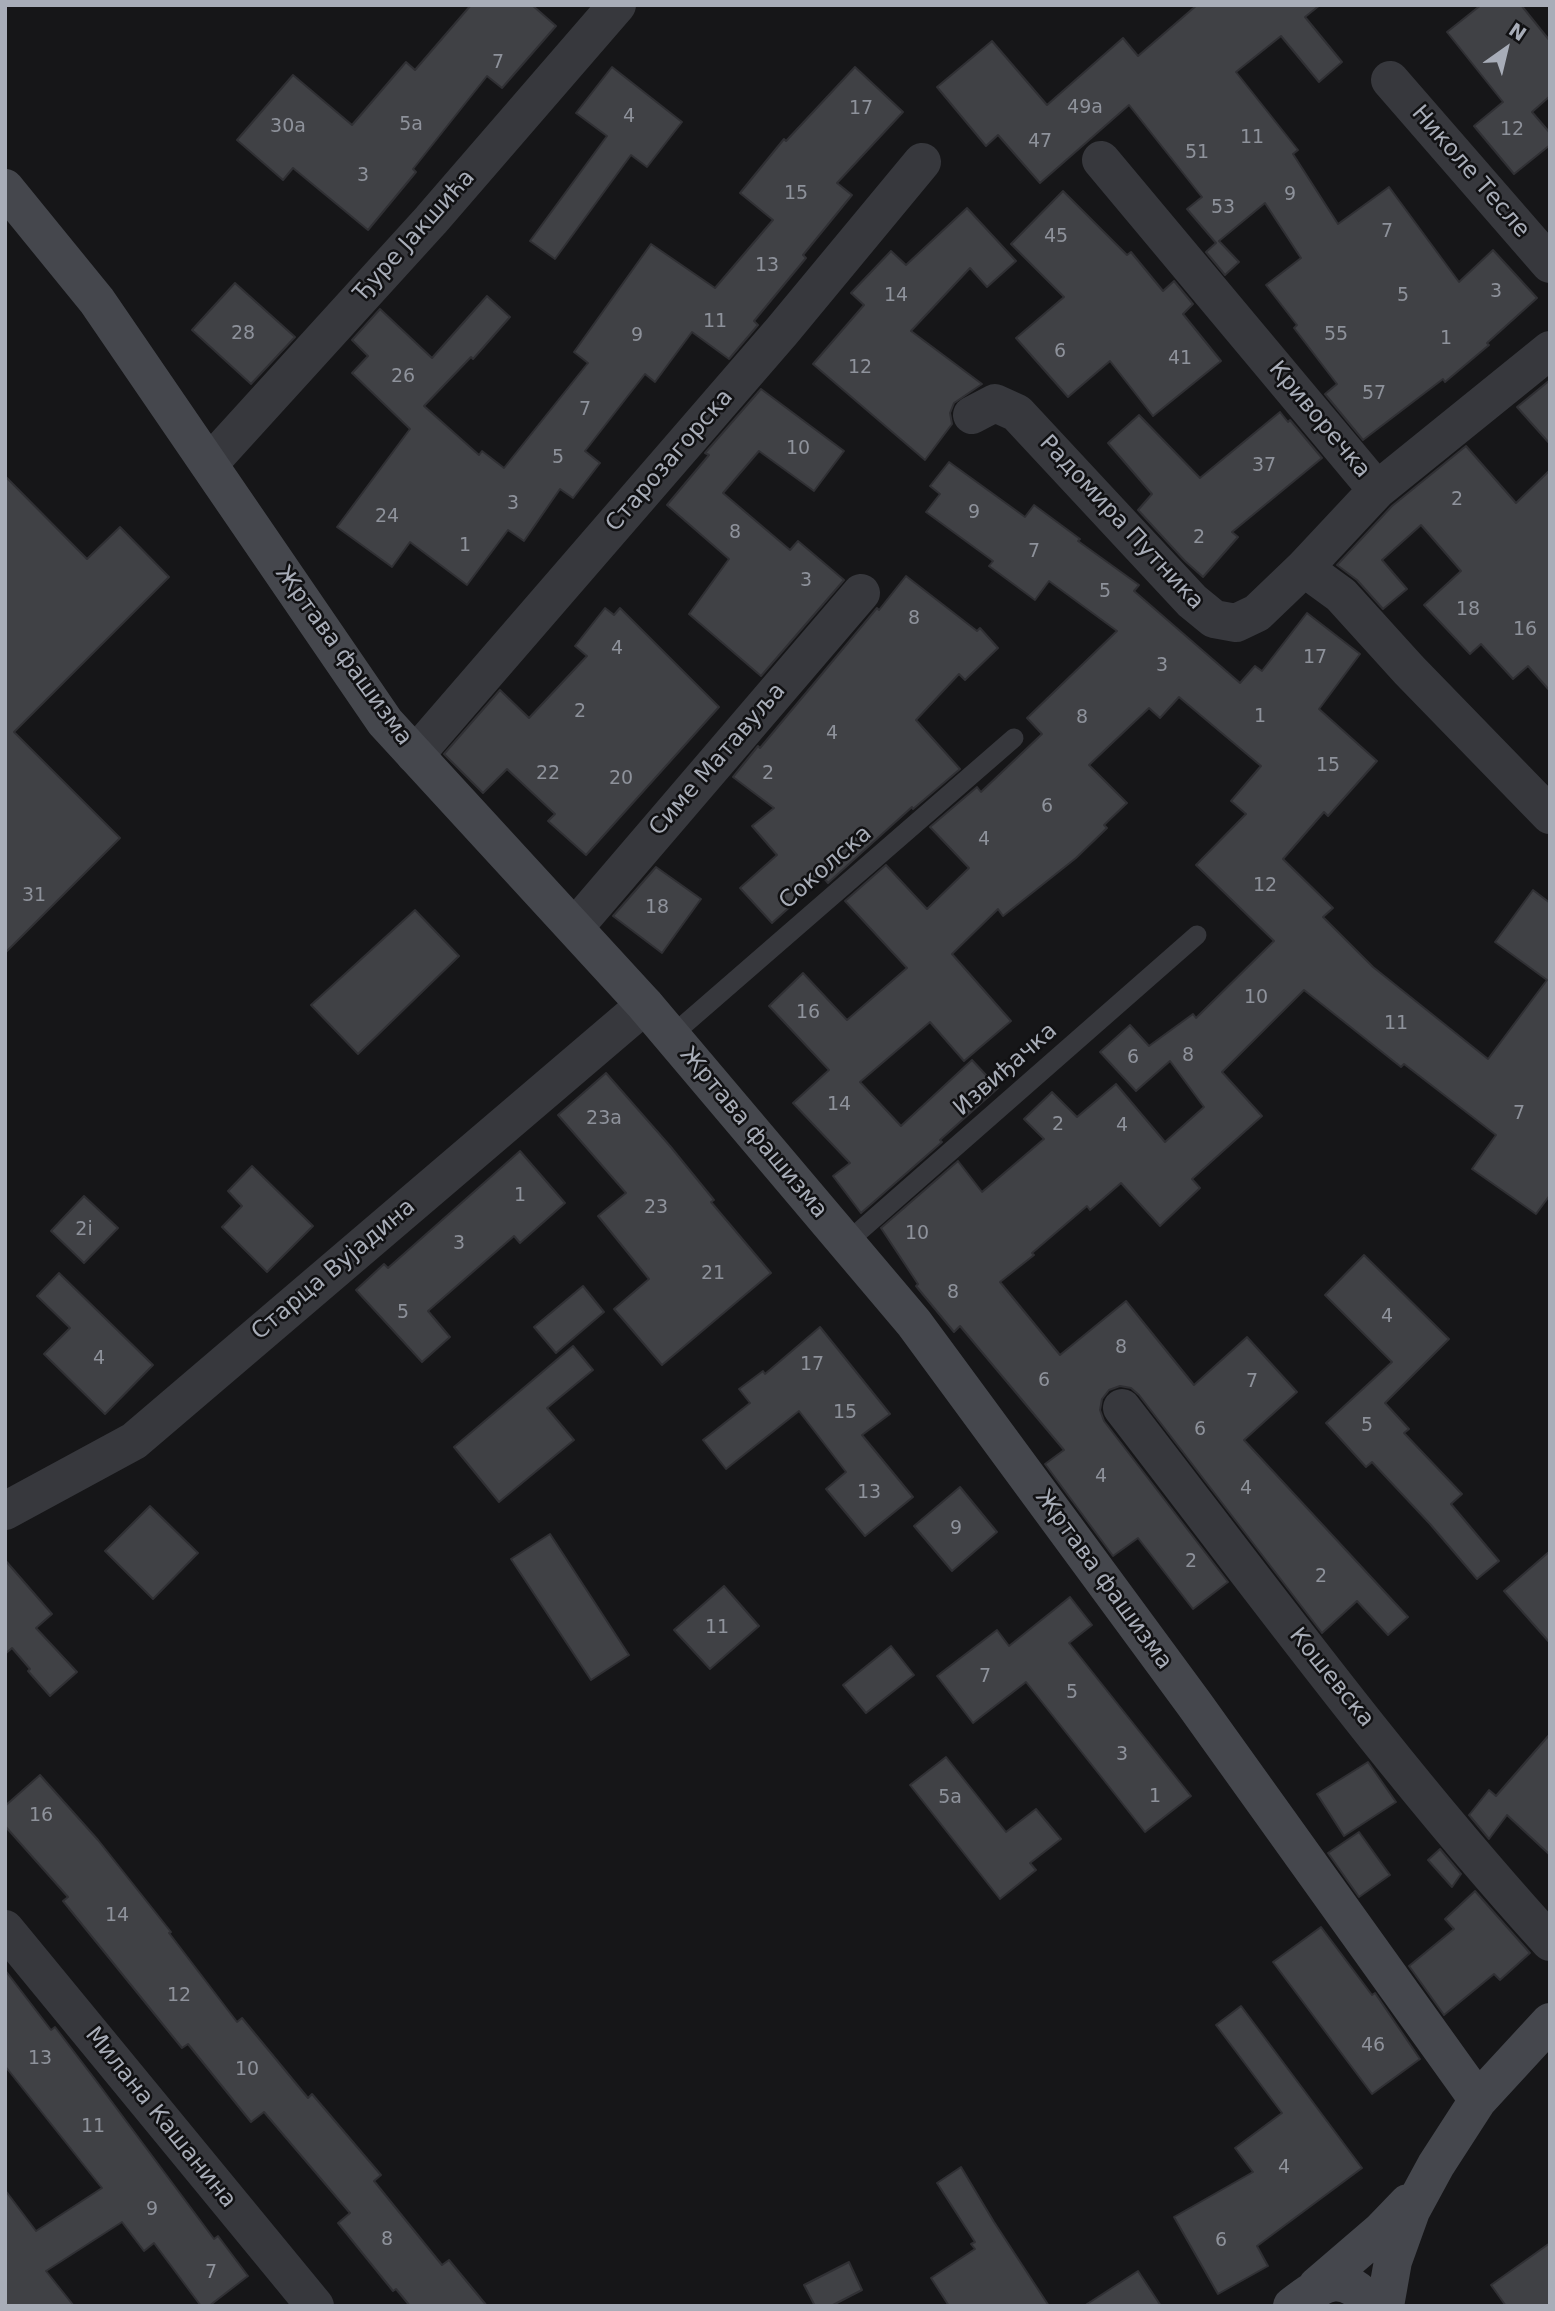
<!DOCTYPE html>
<meta charset="utf-8">
<style>
body{margin:0}
#map{position:relative;width:1555px;height:2311px;overflow:hidden;background:#161618;font-family:"DejaVu Sans",sans-serif}
canvas{display:block}
.frame{position:absolute;inset:0;border:7px solid #a8adb8;pointer-events:none}
.north{position:absolute;left:1471px;top:14px;width:70px;height:70px;-webkit-text-stroke:5px #111113;paint-order:stroke;rotate:34deg;font-size:19px;font-weight:700;line-height:28px;text-align:center;color:#a8adb8}
.north::after{content:'';display:block;margin:auto;width:24px;height:32px;background:#a8adb8;clip-path:polygon(50% 0,100% 100%,50% 72%,0 100%)}
</style>
<div id="map">
<canvas width="1555" height="2311"></canvas>
<div class="frame"></div>
<div class="north">N</div>
</div>
<script>
const c = document.querySelector('canvas').getContext('2d');
c.lineJoin = 'round';
function paint(path, color) { c.fillStyle = color; c.fill(path, 'evenodd'); }
function trace(path, color, width, dash) { c.strokeStyle = color; c.lineWidth = width; c.lineCap = dash ? 'butt' : 'round'; c.setLineDash(dash || []); c.stroke(path); }
function label(font, color, halo, rows, align = 'center') {
  c.font = font + ' "DejaVu Sans",sans-serif'; c.lineWidth = 5; c.setLineDash([]); c.textBaseline = 'middle'; c.strokeStyle = halo; c.fillStyle = color; for (const [text, x, y, turn = 0] of rows) {
    c.save(); c.translate(x, y); c.rotate((+turn || 0) * Math.PI / 180); c.textAlign = isNaN(turn) ? turn : align; if (halo) c.strokeText(text, 0, 0); c.fillText(text, 0, 0); c.restore();
  }
}
const building = new Path2D(`
 M 471,5 L 532,5 L 556,26 L 502,88 L 487,76 L 413,169 L 416,172 L 368,230 L 293,168 L 283,180 L 237,140 L 293,75 L 352,125 L 406,62 L 415,70 Z
 M 1197,5 L 1320,5 L 1305,17 L 1342,62 L 1319,82 L 1281,36 L 1236,72 L 1298,150 L 1293,154 L 1338,224 L 1389,187 L 1459,282 L 1493,250 L 1537,298 L 1487,343 L 1489,345 L 1445,382 L 1443,379 L 1363,440 L 1325,394 L 1337,384 L 1294,328 L 1297,325 L 1266,285 L 1301,258 L 1265,203 L 1219,241 L 1239,262 L 1225,275 L 1206,252 L 1216,243 L 1187,209 L 1202,197 L 1129,105 L 1040,183 L 998,135 L 986,146 L 937,87 L 992,41 L 1047,105 L 1123,38 L 1138,56 Z
 M 1481,5 L 1521,5 L 1550,41 L 1550,96 L 1532,112 L 1550,133 L 1550,145 L 1514,174 L 1474,126 L 1503,102 L 1447,32 Z
 M 612,67 L 682,122 L 647,167 L 631,155 L 555,259 L 530,241 L 607,136 L 576,113 Z
 M 855,67 L 903,112 L 837,183 L 852,195 L 803,255 L 806,258 L 754,321 L 758,325 L 729,359 L 692,332 L 655,382 L 645,374 L 585,451 L 600,463 L 573,498 L 560,489 L 524,541 L 508,530 L 467,585 L 410,542 L 392,567 L 337,527 L 410,429 L 352,373 L 368,356 L 352,340 L 380,309 L 432,358 L 487,296 L 510,317 L 473,359 L 471,357 L 424,406 L 479,455 L 482,451 L 504,468 L 588,363 L 574,352 L 651,244 L 715,288 L 773,220 L 740,193 L 784,139 L 786,141 Z
 M 1063,191 L 1127,255 L 1131,252 L 1163,291 L 1174,281 L 1193,304 L 1183,314 L 1221,361 L 1153,416 L 1110,361 L 1068,397 L 1016,338 L 1064,297 L 1011,244 Z
 M 967,208 L 1016,261 L 987,287 L 970,268 L 911,331 L 982,384 L 954,403 L 950,413 L 952,424 L 925,460 L 813,364 L 864,305 L 851,293 L 891,251 L 906,265 Z
 M 235,283 L 295,337 L 251,384 L 192,330 Z
 M 1550,380 L 1550,444 L 1517,407 Z
 M 761,389 L 844,451 L 814,491 L 759,451 L 723,493 L 790,550 L 798,541 L 844,580 L 761,676 L 689,614 L 729,559 L 667,505 L 709,455 L 705,453 Z
 M 1280,412 L 1288,422 L 1290,420 L 1322,458 L 1232,532 L 1238,537 L 1203,577 L 1185,561 L 1138,510 L 1152,494 L 1108,443 L 1139,415 L 1200,478 Z
 M 1466,446 L 1516,503 L 1550,470 L 1550,691 L 1528,666 L 1513,679 L 1481,644 L 1470,654 L 1424,605 L 1461,571 L 1421,525 L 1382,560 L 1407,589 L 1383,609 L 1357,580 L 1337,565 L 1392,506 Z
 M 949,462 L 1025,517 L 1034,505 L 1080,539 L 1078,541 L 1139,585 L 1134,591 L 1240,683 L 1255,666 L 1262,671 L 1307,613 L 1360,654 L 1319,709 L 1377,761 L 1328,816 L 1324,812 L 1283,859 L 1333,908 L 1323,917 L 1373,967 L 1488,1059 L 1547,980 L 1495,942 L 1533,890 L 1550,903 L 1550,1195 L 1536,1214 L 1472,1169 L 1496,1135 L 1404,1064 L 1401,1067 L 1304,990 L 1222,1072 L 1262,1116 L 1192,1179 L 1200,1188 L 1160,1226 L 1121,1183 L 1090,1210 L 1087,1206 L 1032,1253 L 1034,1255 L 1000,1282 L 1060,1355 L 1126,1301 L 1194,1385 L 1247,1337 L 1297,1392 L 1244,1440 L 1408,1617 L 1388,1635 L 1357,1601 L 1322,1633 L 1139,1395 L 1131,1388 L 1120,1386 L 1109,1390 L 1102,1399 L 1100,1410 L 1104,1421 L 1228,1582 L 1193,1609 L 1138,1538 L 1113,1556 L 1045,1464 L 1064,1450 L 960,1326 L 954,1332 L 916,1286 L 918,1284 L 881,1228 L 958,1161 L 982,1192 L 1044,1139 L 1024,1119 L 1052,1092 L 1077,1117 L 1116,1084 L 1165,1142 L 1204,1107 L 1170,1061 L 1136,1091 L 1100,1052 L 1130,1025 L 1149,1046 L 1193,1014 L 1196,1018 L 1274,941 L 1196,865 L 1246,814 L 1231,801 L 1261,766 L 1179,697 L 1160,718 L 1149,708 L 1089,765 L 1127,803 L 1104,825 L 1107,828 L 1076,858 L 1003,916 L 998,909 L 952,954 L 1011,1021 L 964,1061 L 930,1022 L 860,1082 L 901,1126 L 972,1060 L 998,1088 L 940,1140 L 942,1142 L 861,1213 L 833,1176 L 850,1163 L 793,1103 L 829,1070 L 769,1006 L 803,973 L 847,1020 L 907,968 L 845,901 L 886,865 L 927,909 L 969,868 L 930,827 L 977,787 L 981,792 L 1042,734 L 1027,718 L 1117,631 L 1049,581 L 1035,600 L 989,566 L 993,561 L 926,512 L 940,494 L 930,486 Z
 M 5,476 L 87,559 L 120,527 L 169,577 L 14,732 L 120,838 L 5,953 Z
 M 906,576 L 977,631 L 980,628 L 998,648 L 965,680 L 959,674 L 916,720 L 960,769 L 913,809 L 912,807 L 828,883 L 823,877 L 772,923 L 740,888 L 777,855 L 752,826 L 774,808 L 733,777 L 758,746 L 760,748 L 877,608 L 879,610 Z
 M 605,608 L 614,615 L 620,608 L 719,707 L 586,855 L 548,821 L 555,814 L 507,769 L 483,793 L 444,754 L 500,690 L 529,718 L 587,656 L 575,646 Z
 M 656,867 L 701,899 L 662,953 L 613,916 Z
 M 415,910 L 459,956 L 358,1054 L 311,1005 Z
 M 606,1073 L 670,1146 L 714,1200 L 711,1202 L 771,1273 L 662,1365 L 614,1309 L 649,1279 L 598,1216 L 626,1193 L 558,1115 Z
 M 520,1151 L 565,1203 L 520,1243 L 514,1236 L 428,1311 L 450,1337 L 422,1362 L 356,1290 L 384,1264 L 388,1268 Z
 M 252,1166 L 313,1226 L 267,1272 L 222,1227 L 242,1206 L 228,1191 Z
 M 84,1196 L 118,1228 L 84,1263 L 51,1231 Z
 M 1364,1255 L 1449,1339 L 1385,1403 L 1409,1429 L 1404,1433 L 1462,1494 L 1451,1504 L 1499,1561 L 1477,1579 L 1430,1524 L 1372,1462 L 1366,1467 L 1326,1423 L 1392,1362 L 1325,1295 Z
 M 59,1273 L 153,1365 L 105,1414 L 44,1354 L 70,1328 L 37,1296 Z
 M 583,1286 L 604,1312 L 556,1353 L 534,1327 Z
 M 820,1327 L 890,1414 L 862,1435 L 913,1497 L 865,1536 L 826,1489 L 846,1472 L 799,1411 L 726,1469 L 703,1440 L 750,1403 L 739,1389 L 763,1371 L 765,1374 Z
 M 573,1346 L 593,1370 L 547,1408 L 574,1440 L 499,1502 L 454,1447 Z
 M 960,1487 L 997,1532 L 952,1571 L 914,1526 Z
 M 150,1506 L 198,1553 L 153,1599 L 105,1551 Z
 M 550,1534 L 629,1655 L 591,1680 L 511,1559 Z
 M 1550,1551 L 1550,1643 L 1504,1591 Z
 M 5,1560 L 52,1614 L 36,1628 L 77,1672 L 50,1696 L 28,1671 L 30,1669 L 12,1648 L 5,1654 Z
 M 724,1586 L 759,1626 L 710,1669 L 674,1630 Z
 M 1070,1597 L 1092,1625 L 1069,1643 L 1191,1796 L 1145,1832 L 1026,1682 L 973,1723 L 937,1676 L 997,1630 L 1009,1646 Z
 M 891,1646 L 914,1675 L 866,1713 L 843,1685 Z
 M 1550,1734 L 1550,1855 L 1507,1815 L 1489,1839 L 1469,1815 L 1489,1790 L 1496,1796 Z
 M 946,1757 L 1006,1832 L 1036,1809 L 1061,1839 L 1030,1863 L 1036,1870 L 1000,1899 L 910,1785 Z
 M 1368,1762 L 1396,1802 L 1344,1836 L 1317,1794 Z
 M 40,1775 L 98,1840 L 171,1932 L 169,1933 L 237,2022 L 242,2018 L 308,2098 L 312,2094 L 381,2175 L 374,2181 L 442,2265 L 449,2260 L 487,2306 L 410,2306 L 396,2289 L 393,2291 L 338,2223 L 350,2213 L 264,2112 L 251,2122 L 188,2044 L 182,2048 L 63,1901 L 68,1897 L 5,1826 L 5,1806 Z
 M 1359,1832 L 1390,1875 L 1359,1897 L 1328,1853 Z
 M 1440,1849 L 1461,1874 L 1452,1887 L 1428,1860 Z
 M 1475,1891 L 1530,1953 L 1500,1980 L 1494,1974 L 1444,2015 L 1409,1966 L 1454,1929 L 1445,1919 Z
 M 1321,1927 L 1372,1995 L 1375,1993 L 1420,2059 L 1372,2094 L 1273,1962 Z
 M 5,1970 L 51,2030 L 55,2027 L 97,2082 L 214,2239 L 218,2236 L 248,2276 L 209,2306 L 201,2306 L 154,2243 L 144,2251 L 122,2222 L 46,2271 L 74,2306 L 5,2306 L 5,2190 L 36,2231 L 102,2188 L 5,2066 Z
 M 1241,2006 L 1362,2168 L 1257,2246 L 1268,2266 L 1218,2294 L 1174,2217 L 1253,2172 L 1235,2148 L 1282,2113 L 1216,2025 Z
 M 961,2167 L 994,2222 L 1049,2306 L 949,2306 L 931,2278 L 975,2249 L 971,2244 L 975,2242 L 937,2183 Z
 M 1550,2243 L 1550,2306 L 1506,2306 L 1491,2285 Z
 M 849,2262 L 862,2290 L 831,2306 L 815,2306 L 804,2285 Z
 M 1138,2271 L 1161,2306 L 1084,2306 Z`);
paint(building, '#404145');
trace(building, '#303034', 2);
trace(new Path2D(`
 M 671,1036 L 1014,738
 M 846,1243 L 1197,935`), '#37383d', 19);
trace(new Path2D(`
 M 1390,80 L 1550,264
 M 1101,160 L 1377,490
 M 972,415 L 995,403 L 1017,413 L 1192,601 L 1214,619 L 1236,623 L 1257,613 L 1304,568 L 1377,490 L 1550,350
 M 209,464 L 431,220 L 617,5
 M 1304,568 L 1341,595 L 1409,670 L 1550,815
 M 415,755 L 782,331 L 922,162
 M 575,927 L 861,593
 M 1122,1408 C 1261,1588 1396,1773 1550,1942
 M 5,1511 L 134,1441 L 645,1005
 M 5,1929 L 315,2306`), '#37383d', 38);
trace(new Path2D(`
 M 5,188 L 97,301 L 385,722 L 645,1005 L 914,1323 L 1195,1705 L 1478,2100
 M 1317,2286 L 1381,2231 L 1408,2203
 M 1292,2306 C 1324,2281 1343,2269 1373,2306
 M 1385,2306 L 1393,2261 L 1411,2211 L 1436,2165 L 1478,2100 L 1550,2022`), '#45474d', 38);
label('19px', '#8e929b', null, [
 ["7",498,63],
 ["49a",1085,108],
 ["17",861,109],
 ["4",629,117],
 ["5a",411,125],
 ["30a",288,127],
 ["12",1512,130],
 ["11",1252,138],
 ["47",1040,142],
 ["51",1197,153],
 ["3",363,176],
 ["15",796,194],
 ["9",1290,195],
 ["53",1223,208],
 ["7",1387,232],
 ["45",1056,237],
 ["13",767,266],
 ["3",1496,292],
 ["14",896,296],
 ["5",1403,296],
 ["11",715,322],
 ["28",243,334],
 ["55",1336,335],
 ["9",637,336],
 ["1",1446,339],
 ["6",1060,352],
 ["41",1180,359],
 ["12",860,368],
 ["26",403,377],
 ["57",1374,394],
 ["7",585,410],
 ["10",798,449],
 ["5",558,458],
 ["37",1264,466],
 ["2",1457,500],
 ["3",513,504],
 ["9",974,513],
 ["24",387,517],
 ["8",735,533],
 ["2",1199,538],
 ["1",465,546],
 ["7",1034,552],
 ["3",806,581],
 ["5",1105,592],
 ["18",1468,610],
 ["8",914,619],
 ["16",1525,630],
 ["4",617,649],
 ["17",1315,658],
 ["3",1162,666],
 ["2",580,712],
 ["1",1260,717],
 ["8",1082,718],
 ["4",832,734],
 ["15",1328,766],
 ["22",548,774],
 ["2",768,774],
 ["20",621,779],
 ["6",1047,807],
 ["4",984,840],
 ["12",1265,886],
 ["31",34,896],
 ["18",657,908],
 ["10",1256,998],
 ["16",808,1013],
 ["11",1396,1024],
 ["8",1188,1056],
 ["6",1133,1058],
 ["14",839,1105],
 ["7",1519,1114],
 ["23a",604,1119],
 ["2",1058,1125],
 ["4",1122,1126],
 ["1",520,1196],
 ["23",656,1208],
 ["2i",84,1230],
 ["10",917,1234],
 ["3",459,1244],
 ["21",713,1274],
 ["8",953,1293],
 ["5",403,1313],
 ["4",1387,1317],
 ["8",1121,1348],
 ["4",99,1359],
 ["17",812,1365],
 ["6",1044,1381],
 ["7",1252,1382],
 ["15",845,1413],
 ["5",1367,1426],
 ["6",1200,1430],
 ["4",1101,1477],
 ["4",1246,1489],
 ["13",869,1493],
 ["9",956,1529],
 ["2",1191,1562],
 ["2",1321,1577],
 ["11",717,1628],
 ["7",985,1677],
 ["5",1072,1693],
 ["3",1122,1755],
 ["1",1155,1797],
 ["5a",950,1798],
 ["16",41,1816],
 ["14",117,1916],
 ["12",179,1996],
 ["46",1373,2046],
 ["13",40,2059],
 ["10",247,2070],
 ["11",93,2127],
 ["4",1284,2168],
 ["9",152,2210],
 ["8",387,2240],
 ["6",1221,2241],
 ["7",211,2273]
]);
label('23px', '#a8adb8', '#111113', [
 ["Николе Тесле",1470,172,49],
 ["Ђуре Јакшића",415,236,-48],
 ["Криворечка",1319,420,50],
 ["Старозагорска",670,461,-49],
 ["Радомира Путника",1121,523,47],
 ["Жртава фашизма",343,656,54],
 ["Симе Матавуља",718,760,-49],
 ["Соколска",826,868,-41],
 ["Извиђачка",1006,1070,-41],
 ["Жртава фашизма",753,1133,50],
 ["Старца Вујадина",334,1270,-40],
 ["Жртава фашизма",1103,1580,54],
 ["Кошевска",1331,1678,51],
 ["Милана Кашанина",160,2118,51]
]);
</script>
